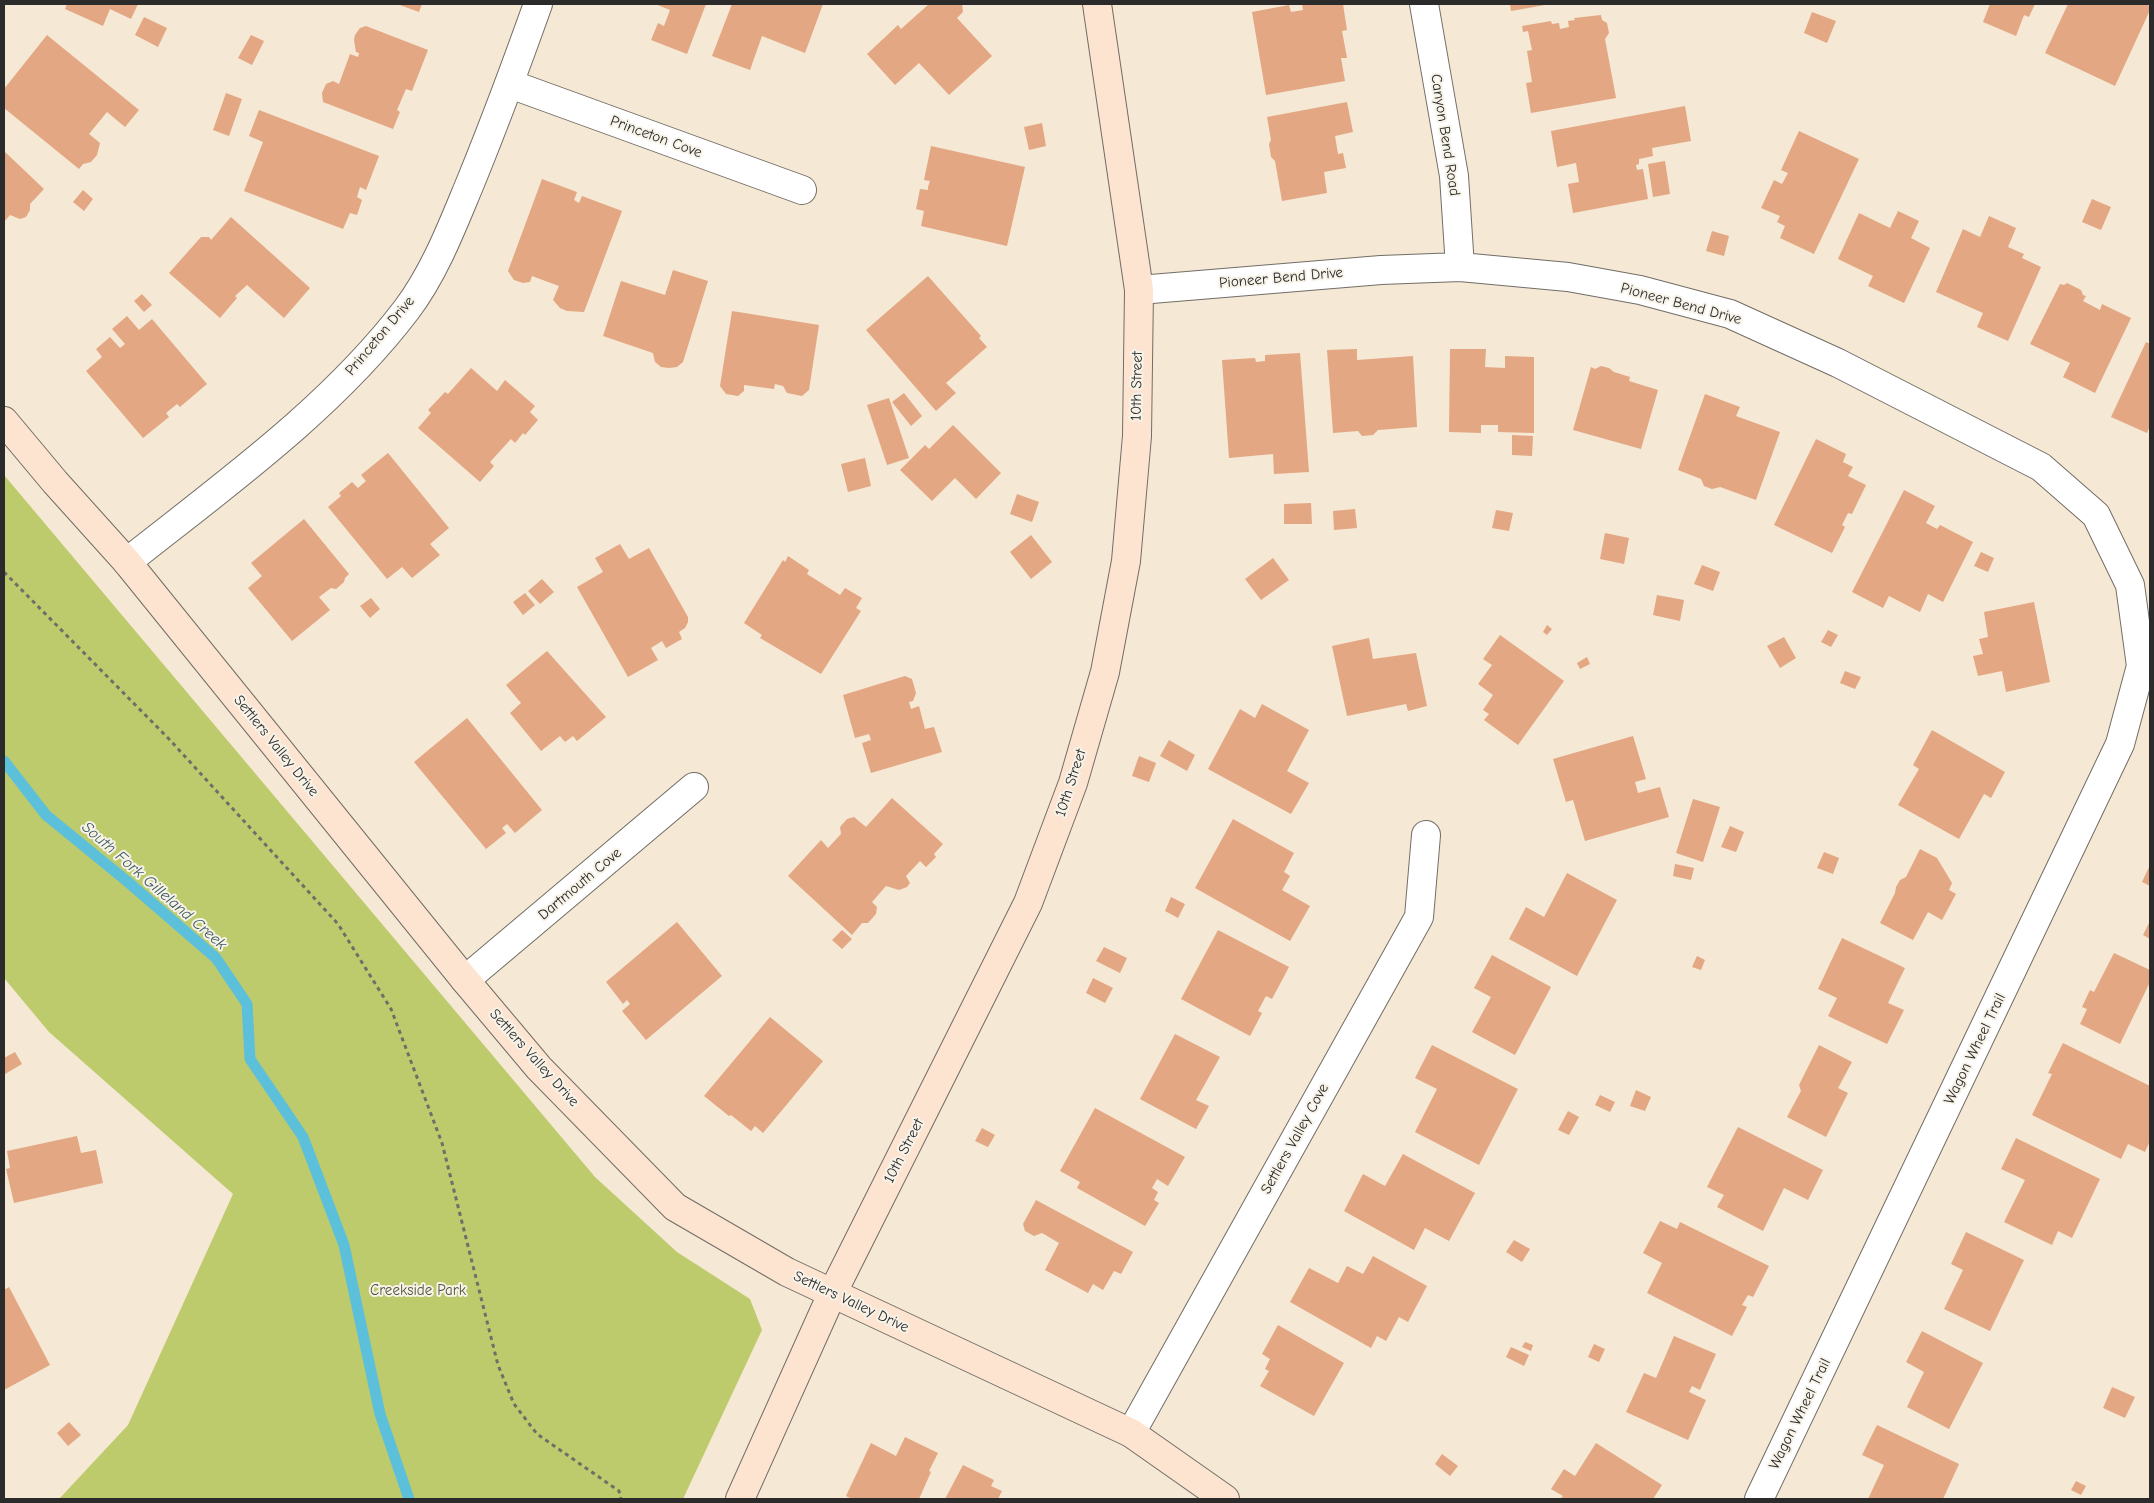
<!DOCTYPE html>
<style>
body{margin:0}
#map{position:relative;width:2154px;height:1503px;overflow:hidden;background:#f5e8d4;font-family:"Comic Neue",sans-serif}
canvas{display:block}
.frame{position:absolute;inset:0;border:5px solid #2b2b2b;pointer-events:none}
</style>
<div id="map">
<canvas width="2154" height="1503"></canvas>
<div class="frame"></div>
</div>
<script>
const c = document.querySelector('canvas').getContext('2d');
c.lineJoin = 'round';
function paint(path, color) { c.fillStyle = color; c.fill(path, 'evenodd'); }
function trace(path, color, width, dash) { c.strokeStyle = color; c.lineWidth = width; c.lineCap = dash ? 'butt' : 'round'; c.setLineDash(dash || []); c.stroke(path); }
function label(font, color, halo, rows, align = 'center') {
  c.font = font + ' "Comic Neue",sans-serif'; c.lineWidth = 4; c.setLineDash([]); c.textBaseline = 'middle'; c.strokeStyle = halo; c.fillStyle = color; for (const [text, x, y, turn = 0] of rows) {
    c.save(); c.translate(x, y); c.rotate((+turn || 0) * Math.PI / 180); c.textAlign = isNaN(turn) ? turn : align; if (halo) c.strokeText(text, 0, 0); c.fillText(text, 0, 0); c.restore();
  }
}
paint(new Path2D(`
 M 4,475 L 595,1177 L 677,1252 L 750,1299 L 762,1330 L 683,1499 L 59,1499 L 128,1425 L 233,1194 L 49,1032 L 4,978 Z`), '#becb6d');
trace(new Path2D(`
 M 4,761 L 46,815 L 128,882 L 216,958 L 247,1004 L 250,1059 L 303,1137 L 344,1245 L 380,1414 L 409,1499`), '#5cc0da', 11);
paint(new Path2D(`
 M 67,4 L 138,4 L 131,19 L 110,9 L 103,26 L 65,9 Z
 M 397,4 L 422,4 L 419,12 Z
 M 655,4 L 706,4 L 687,54 L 651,40 L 658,23 L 664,26 L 670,10 Z
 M 732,4 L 823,4 L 805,53 L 762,36 L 750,70 L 712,56 Z
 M 929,4 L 962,4 L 963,12 L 957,18 L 992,56 L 949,95 L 919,63 L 895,85 L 867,54 L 898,25 L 901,29 Z
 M 1302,4 L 1343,4 L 1347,30 L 1342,31 L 1347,58 L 1341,58 L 1345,81 L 1266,95 L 1252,12 L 1289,5 L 1291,12 L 1303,10 Z
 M 1510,4 L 1545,4 L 1545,5 L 1511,11 Z
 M 1990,4 L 2035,4 L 2029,17 L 2024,15 L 2016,36 L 1983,22 Z
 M 2068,4 L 2145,4 L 2150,6 L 2150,10 L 2115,86 L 2045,53 Z
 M 1812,12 L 1836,21 L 1827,43 L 1804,33 Z
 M 1601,15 L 1602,20 L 1607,23 L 1609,33 L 1605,39 L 1616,98 L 1531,113 L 1526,83 L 1532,82 L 1527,51 L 1532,50 L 1528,31 L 1523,32 L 1522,26 L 1551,21 L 1552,24 L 1559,23 L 1560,29 L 1569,27 L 1568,21 L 1575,20 L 1574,18 Z
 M 144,17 L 167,28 L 158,47 L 135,35 Z
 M 366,26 L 428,50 L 412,91 L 406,89 L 397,110 L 400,112 L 393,129 L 323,102 L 322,93 L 326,84 L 333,81 L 339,84 L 350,54 L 358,57 L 359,53 L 356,52 L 354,40 L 355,35 L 360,28 Z
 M 47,35 L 139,110 L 125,127 L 107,112 L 89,134 L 100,143 L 97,155 L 91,162 L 83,164 L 79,169 L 4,108 L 4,89 Z
 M 251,35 L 264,41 L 252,65 L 238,58 Z
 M 226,93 L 242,99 L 229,136 L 213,130 Z
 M 1347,102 L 1353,132 L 1335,136 L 1338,154 L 1343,153 L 1346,168 L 1324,172 L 1327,193 L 1282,201 L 1275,161 L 1271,157 L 1269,144 L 1271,140 L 1267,117 Z
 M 1685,106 L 1691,141 L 1652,148 L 1653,156 L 1639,159 L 1639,164 L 1636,165 L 1637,170 L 1643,169 L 1648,199 L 1573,213 L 1568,184 L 1579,182 L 1576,163 L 1557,167 L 1551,131 Z
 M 259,110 L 379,156 L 366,190 L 360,187 L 357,197 L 362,200 L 357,215 L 350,213 L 343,229 L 244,191 L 263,142 L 249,136 Z
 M 1042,123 L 1046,146 L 1029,150 L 1024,127 Z
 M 1799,131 L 1859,159 L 1814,254 L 1780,238 L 1785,226 L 1777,222 L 1780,216 L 1761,208 L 1774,180 L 1782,184 L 1788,173 L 1781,170 Z
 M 931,146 L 1025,167 L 1007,246 L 921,226 L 924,211 L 916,209 L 920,189 L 928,190 L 928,187 L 930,181 L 924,180 Z
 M 4,151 L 44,189 L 30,204 L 30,210 L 26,217 L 20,219 L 10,215 L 4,222 Z
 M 1665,161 L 1670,194 L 1653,197 L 1648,164 Z
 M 542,179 L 577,192 L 574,200 L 579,203 L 582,196 L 622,211 L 584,312 L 567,311 L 560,308 L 553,300 L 559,286 L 532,276 L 530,282 L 523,283 L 514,280 L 508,271 Z
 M 83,190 L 93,199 L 84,211 L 73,202 Z
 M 2092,199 L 2111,207 L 2101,230 L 2082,222 Z
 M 1898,211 L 1919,221 L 1911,238 L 1930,248 L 1904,303 L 1868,286 L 1873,276 L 1838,259 L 1859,213 L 1890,228 Z
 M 1989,216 L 2016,228 L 2008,247 L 2024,254 L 2022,258 L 2041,267 L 2008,341 L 1977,327 L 1983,313 L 1936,292 L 1963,229 L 1980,237 Z
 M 231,217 L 310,288 L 284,318 L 247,285 L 235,296 L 237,298 L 220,318 L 169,273 L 201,237 L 209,237 L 211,240 Z
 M 1712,231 L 1729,236 L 1724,256 L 1706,251 Z
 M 673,270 L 708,281 L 683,362 L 677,367 L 669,368 L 661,367 L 655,362 L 653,353 L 603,336 L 621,281 L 665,295 Z
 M 928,276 L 981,336 L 979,338 L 987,347 L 946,383 L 956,393 L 936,411 L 866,330 Z
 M 2067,283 L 2081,290 L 2083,295 L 2086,296 L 2083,301 L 2100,310 L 2102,304 L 2131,318 L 2095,393 L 2063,377 L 2070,363 L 2030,344 L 2060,284 L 2064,285 Z
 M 142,294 L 152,305 L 144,312 L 134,301 Z
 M 732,311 L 819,325 L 809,390 L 802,396 L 787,393 L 783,386 L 775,384 L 774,389 L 744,385 L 744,391 L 738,396 L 726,394 L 720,386 Z
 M 127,316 L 139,330 L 152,319 L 207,384 L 180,407 L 177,404 L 166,413 L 169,417 L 143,438 L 86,371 L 102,357 L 96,349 L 110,337 L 120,348 L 125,344 L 112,329 Z
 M 2146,342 L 2150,344 L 2150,426 L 2147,433 L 2111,417 Z
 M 1357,349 L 1357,360 L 1413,356 L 1417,427 L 1378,430 L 1373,435 L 1362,436 L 1358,431 L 1333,433 L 1327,350 Z
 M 1450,349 L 1486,349 L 1485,367 L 1505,368 L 1505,356 L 1534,357 L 1534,433 L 1498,432 L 1498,425 L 1481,425 L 1481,433 L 1449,432 Z
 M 1300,353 L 1309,472 L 1274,474 L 1273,454 L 1229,458 L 1222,360 L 1255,358 L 1256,362 L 1265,361 L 1265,355 Z
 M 1601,366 L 1609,368 L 1614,372 L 1630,377 L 1629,381 L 1658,390 L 1641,449 L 1573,430 L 1591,367 L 1595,369 Z
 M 471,368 L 497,391 L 505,380 L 535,406 L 530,412 L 538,420 L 525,435 L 523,433 L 515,443 L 511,439 L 490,462 L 494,466 L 480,482 L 418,428 L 431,413 L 428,410 L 445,392 L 448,394 Z
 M 904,393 L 922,416 L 911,426 L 892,402 Z
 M 1705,394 L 1740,407 L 1736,416 L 1780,432 L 1756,500 L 1720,487 L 1712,489 L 1704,486 L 1701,479 L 1678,470 Z
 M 889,398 L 909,458 L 887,465 L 867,405 Z
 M 953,425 L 1001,473 L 976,499 L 955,478 L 932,501 L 900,470 L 925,445 L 929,449 Z
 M 1512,435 L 1533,436 L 1532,456 L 1512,455 Z
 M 1816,439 L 1846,454 L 1843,462 L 1853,467 L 1848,476 L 1866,485 L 1852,514 L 1848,513 L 1842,525 L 1845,527 L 1832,553 L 1774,525 Z
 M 388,453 L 449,528 L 430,544 L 440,555 L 412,578 L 402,567 L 387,579 L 328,507 L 341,496 L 339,493 L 352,482 L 358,488 L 366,481 L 361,475 Z
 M 865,458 L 871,486 L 848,492 L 841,464 Z
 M 1904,490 L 1935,506 L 1926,523 L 1937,529 L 1940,525 L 1973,542 L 1943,602 L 1928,594 L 1920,612 L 1889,596 L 1883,608 L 1852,592 Z
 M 1017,494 L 1039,502 L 1032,522 L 1010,514 Z
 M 1311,503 L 1312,524 L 1284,524 L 1284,504 Z
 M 1355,509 L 1357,528 L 1334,530 L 1333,511 Z
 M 1496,510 L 1513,513 L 1509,531 L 1492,528 Z
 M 304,519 L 349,574 L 345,578 L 344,582 L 336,589 L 331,588 L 319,597 L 330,610 L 292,641 L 248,588 L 262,576 L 251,563 Z
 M 1605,533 L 1629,538 L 1624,564 L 1600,559 Z
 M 1031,535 L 1052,562 L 1031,579 L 1010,552 Z
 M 620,544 L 629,559 L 649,548 L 688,617 L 688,622 L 685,628 L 679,632 L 682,639 L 666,648 L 662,641 L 651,648 L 658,660 L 628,677 L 577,587 L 603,572 L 595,558 Z
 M 1981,552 L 1994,558 L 1988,572 L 1974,566 Z
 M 788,556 L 809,570 L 807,574 L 840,595 L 845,588 L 862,598 L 856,608 L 861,611 L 821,674 L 760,638 L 762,635 L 744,623 L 783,560 L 785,562 Z
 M 1273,558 L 1289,580 L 1261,600 L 1245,579 Z
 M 1702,565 L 1720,572 L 1713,591 L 1694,584 Z
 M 542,579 L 554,592 L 540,604 L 528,591 Z
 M 525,593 L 535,605 L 523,615 L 513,602 Z
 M 1657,595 L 1684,600 L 1680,621 L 1653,615 Z
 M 371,598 L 380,609 L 370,618 L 360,606 Z
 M 2034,602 L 2050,682 L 2006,692 L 2002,671 L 1978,676 L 1973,656 L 1983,654 L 1979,639 L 1988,637 L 1984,612 Z
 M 1547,625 L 1552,629 L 1547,635 L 1543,632 Z
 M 1828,630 L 1838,635 L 1831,647 L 1821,642 Z
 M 1500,635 L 1564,681 L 1518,745 L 1484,720 L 1489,714 L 1483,710 L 1493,695 L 1478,684 L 1492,665 L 1483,659 Z
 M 1784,637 L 1796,658 L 1780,668 L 1767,646 Z
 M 1369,638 L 1373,659 L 1416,653 L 1427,706 L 1408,711 L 1406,704 L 1347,716 L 1332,646 Z
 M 547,651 L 606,717 L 577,741 L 573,736 L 565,742 L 560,736 L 541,751 L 510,713 L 521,703 L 506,685 Z
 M 1587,657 L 1590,664 L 1580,669 L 1577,663 Z
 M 1845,671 L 1861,677 L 1855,689 L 1840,683 Z
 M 905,676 L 912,679 L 916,693 L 913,701 L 909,702 L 911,709 L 919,706 L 925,729 L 934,727 L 942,752 L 871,773 L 862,743 L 871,740 L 869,734 L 855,738 L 843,695 Z
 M 1262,704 L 1309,730 L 1287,771 L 1309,783 L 1291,814 L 1208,769 L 1240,709 L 1255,718 Z
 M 467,718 L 542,810 L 515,833 L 507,824 L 502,828 L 506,833 L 486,849 L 414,762 Z
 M 1932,730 L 2005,772 L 1991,798 L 1984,794 L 1959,839 L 1898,805 L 1919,769 L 1913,765 Z
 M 1633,736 L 1646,779 L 1635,782 L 1638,793 L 1660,787 L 1669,817 L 1585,841 L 1573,800 L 1566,802 L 1553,759 Z
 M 1169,740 L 1195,755 L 1187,771 L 1160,756 Z
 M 1139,756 L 1156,763 L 1149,782 L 1132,776 Z
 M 892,798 L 943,844 L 934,854 L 936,857 L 926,867 L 920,861 L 906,876 L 910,883 L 907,887 L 899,890 L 886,886 L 872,902 L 877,907 L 876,914 L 868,923 L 862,923 L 852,935 L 788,876 L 821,840 L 828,848 L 841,834 L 840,827 L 847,819 L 854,817 L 866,827 Z
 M 1693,799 L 1720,807 L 1703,862 L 1676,853 Z
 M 1233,819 L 1294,853 L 1284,872 L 1290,876 L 1282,890 L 1310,906 L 1290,941 L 1195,888 Z
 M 1730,826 L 1744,832 L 1736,852 L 1721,847 Z
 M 1920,849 L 1937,858 L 1952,883 L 1949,890 L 1956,894 L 1942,920 L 1928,912 L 1913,940 L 1880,923 L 1895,893 L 1896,887 L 1900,880 L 1906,877 Z
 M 1824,852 L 1839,858 L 1833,874 L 1817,868 Z
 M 1675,864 L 1694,868 L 1691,880 L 1673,876 Z
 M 2150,865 L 2150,886 L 2142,882 Z
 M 1567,873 L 1617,900 L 1577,976 L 1509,939 L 1526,907 L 1544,917 Z
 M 1171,897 L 1185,904 L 1178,918 L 1165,911 Z
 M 2150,921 L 2150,939 L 2143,935 Z
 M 677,922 L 722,976 L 646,1040 L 622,1011 L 630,1004 L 627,1000 L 623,1004 L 606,982 Z
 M 842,930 L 852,939 L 842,949 L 832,940 Z
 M 1218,930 L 1289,967 L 1272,999 L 1266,996 L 1258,1011 L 1262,1013 L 1250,1036 L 1181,999 Z
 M 1842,938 L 1905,968 L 1888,1003 L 1904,1010 L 1887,1044 L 1828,1016 L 1837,998 L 1818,989 Z
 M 1104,947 L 1127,958 L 1120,973 L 1096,961 Z
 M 2114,953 L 2150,970 L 2150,982 L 2120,1044 L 2080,1024 L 2087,1009 L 2082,1007 L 2090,990 L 2094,992 Z
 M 1492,955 L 1551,987 L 1515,1055 L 1472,1032 L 1491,997 L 1474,988 Z
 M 1697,956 L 1705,960 L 1701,970 L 1692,967 Z
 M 1093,978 L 1113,988 L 1105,1003 L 1086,993 Z
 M 770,1017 L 823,1061 L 763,1133 L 755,1126 L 751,1131 L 731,1115 L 729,1116 L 704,1096 Z
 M 1175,1034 L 1220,1057 L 1196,1100 L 1209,1106 L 1196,1129 L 1140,1099 Z
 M 2063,1043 L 2150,1086 L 2150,1141 L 2145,1152 L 2128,1144 L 2121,1159 L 2032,1115 L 2052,1074 L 2048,1073 Z
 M 1432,1045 L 1518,1089 L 1479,1165 L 1415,1132 L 1437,1089 L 1415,1078 Z
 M 1819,1045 L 1852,1062 L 1838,1088 L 1848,1093 L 1826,1137 L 1787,1117 L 1801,1091 L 1799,1085 Z
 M 15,1052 L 22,1064 L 5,1074 L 4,1058 Z
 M 1636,1090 L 1651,1097 L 1645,1111 L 1630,1106 Z
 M 1600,1095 L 1615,1102 L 1610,1112 L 1595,1105 Z
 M 1095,1108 L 1185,1157 L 1168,1186 L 1157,1179 L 1152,1188 L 1158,1192 L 1154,1200 L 1159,1203 L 1145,1226 L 1077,1188 L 1080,1182 L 1060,1171 Z
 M 1568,1111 L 1579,1117 L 1569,1135 L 1558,1130 Z
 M 1738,1127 L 1823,1170 L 1808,1200 L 1784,1188 L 1763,1231 L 1717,1207 L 1724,1195 L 1707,1187 Z
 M 982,1128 L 995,1135 L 988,1147 L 975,1141 Z
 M 77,1136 L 81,1153 L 96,1150 L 103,1183 L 14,1203 L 6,1169 L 10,1168 L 7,1151 Z
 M 2016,1138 L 2100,1179 L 2072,1238 L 2058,1231 L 2052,1245 L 2004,1222 L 2025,1180 L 2001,1169 Z
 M 1403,1154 L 1475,1193 L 1449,1241 L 1425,1228 L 1414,1250 L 1344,1211 L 1363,1174 L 1385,1186 Z
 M 1036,1200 L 1133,1252 L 1121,1274 L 1114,1271 L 1103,1290 L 1093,1284 L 1088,1293 L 1045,1270 L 1059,1243 L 1042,1233 L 1034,1236 L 1025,1231 L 1023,1224 Z
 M 1660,1221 L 1677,1229 L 1680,1222 L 1769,1266 L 1753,1297 L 1748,1295 L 1742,1305 L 1747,1307 L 1732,1336 L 1647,1293 L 1662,1263 L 1643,1253 Z
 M 1966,1232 L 2024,1260 L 1990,1331 L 1944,1309 L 1963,1270 L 1951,1264 Z
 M 1514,1240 L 1530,1249 L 1522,1262 L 1506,1252 Z
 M 1373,1256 L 1427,1286 L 1408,1322 L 1399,1317 L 1386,1341 L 1377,1336 L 1371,1348 L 1290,1302 L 1309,1268 L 1338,1283 L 1347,1266 L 1363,1274 Z
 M 9,1287 L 50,1365 L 4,1390 L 4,1290 Z
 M 1278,1325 L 1344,1363 L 1314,1416 L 1260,1386 L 1269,1371 L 1265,1369 L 1270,1359 L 1262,1354 Z
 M 1922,1331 L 1983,1363 L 1949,1429 L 1907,1407 L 1924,1372 L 1906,1362 Z
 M 1674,1336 L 1716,1354 L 1700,1390 L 1692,1386 L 1689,1392 L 1706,1400 L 1688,1440 L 1626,1412 L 1644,1373 L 1656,1378 Z
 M 1525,1342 L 1533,1345 L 1531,1351 L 1522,1347 Z
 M 1594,1344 L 1605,1349 L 1599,1362 L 1588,1357 Z
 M 1511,1347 L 1529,1355 L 1524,1366 L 1506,1357 Z
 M 2112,1387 L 2135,1397 L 2125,1418 L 2103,1408 Z
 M 69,1422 L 81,1435 L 68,1446 L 57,1433 Z
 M 1877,1425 L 1959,1464 L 1943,1499 L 1868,1499 L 1884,1465 L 1862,1455 Z
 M 905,1437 L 938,1453 L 929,1471 L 931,1472 L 919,1499 L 852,1499 L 846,1496 L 871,1443 L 896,1456 Z
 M 1596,1443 L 1662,1485 L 1653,1499 L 1560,1499 L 1563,1496 L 1551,1489 L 1564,1469 L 1575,1476 Z
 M 1442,1454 L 1458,1466 L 1450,1476 L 1435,1464 Z
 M 963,1465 L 994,1480 L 991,1486 L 1002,1491 L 998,1499 L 945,1499 Z
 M 2076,1481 L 2086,1486 L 2081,1495 L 2071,1490 Z`), '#e3a783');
const street = new Path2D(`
 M 1424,4 L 1454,176 L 1460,267
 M 510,84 L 802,190
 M 1139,290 L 1381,270 L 1460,267 L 1568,277 L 1640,290 L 1730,314 L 1838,363 L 2041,467 L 2096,515 L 2130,585 L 2141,666 L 2120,744 L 1759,1499
 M 127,562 C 224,485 332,408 407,309 C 435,272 453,224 471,181 C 495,122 517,63 538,4
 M 465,980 L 694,787
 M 1131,1433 L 1419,917 L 1426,835`);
const secondary = new Path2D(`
 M 4,421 L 55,482 L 127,562 L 465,980 L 539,1068 L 675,1207 L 787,1272 L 1131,1433 L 1225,1499
 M 740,1499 L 832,1294 L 1028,903 L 1073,783 L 1105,672 L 1126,561 L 1137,436 L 1139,290 L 1097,4`);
trace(street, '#726d66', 30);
trace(secondary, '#726d66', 30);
trace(new Path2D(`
 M 4,572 L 169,739 L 338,924 L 391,1009 L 442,1143 L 498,1365 L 514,1404 L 537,1434 L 619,1491 L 621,1499`), '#726d66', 3, [4, 4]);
trace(street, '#fff', 28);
trace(secondary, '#fde4d1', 28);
label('15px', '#2b2b2b', '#f7f3e8', [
 ["Canyon Bend Road",1445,135,81],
 ["Princeton Cove",656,137,20],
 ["Pioneer Bend Drive",1281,278,-5],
 ["Pioneer Bend Drive",1681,304,15],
 ["Princeton Drive",380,336,-50],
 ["10th Street",1137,386,-89],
 ["Settlers Valley Drive",276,746,51],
 ["10th Street",1071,783,-72],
 ["Dartmouth Cove",580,884,-40],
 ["Wagon Wheel Trail",1975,1049,-64],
 ["Settlers Valley Drive",534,1058,48],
 ["Settlers Valley Cove",1295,1139,-61],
 ["10th Street",904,1151,-63],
 ["Settlers Valley Drive",851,1302,25],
 ["Wagon Wheel Trail",1800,1414,-64]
]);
label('15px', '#50533c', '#f7f3e8', [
 ["Creekside Park",418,1291]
]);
label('italic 16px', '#3a5860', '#f7f3e8', [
 ["South Fork Gilleland Creek",154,886,41]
]);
</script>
